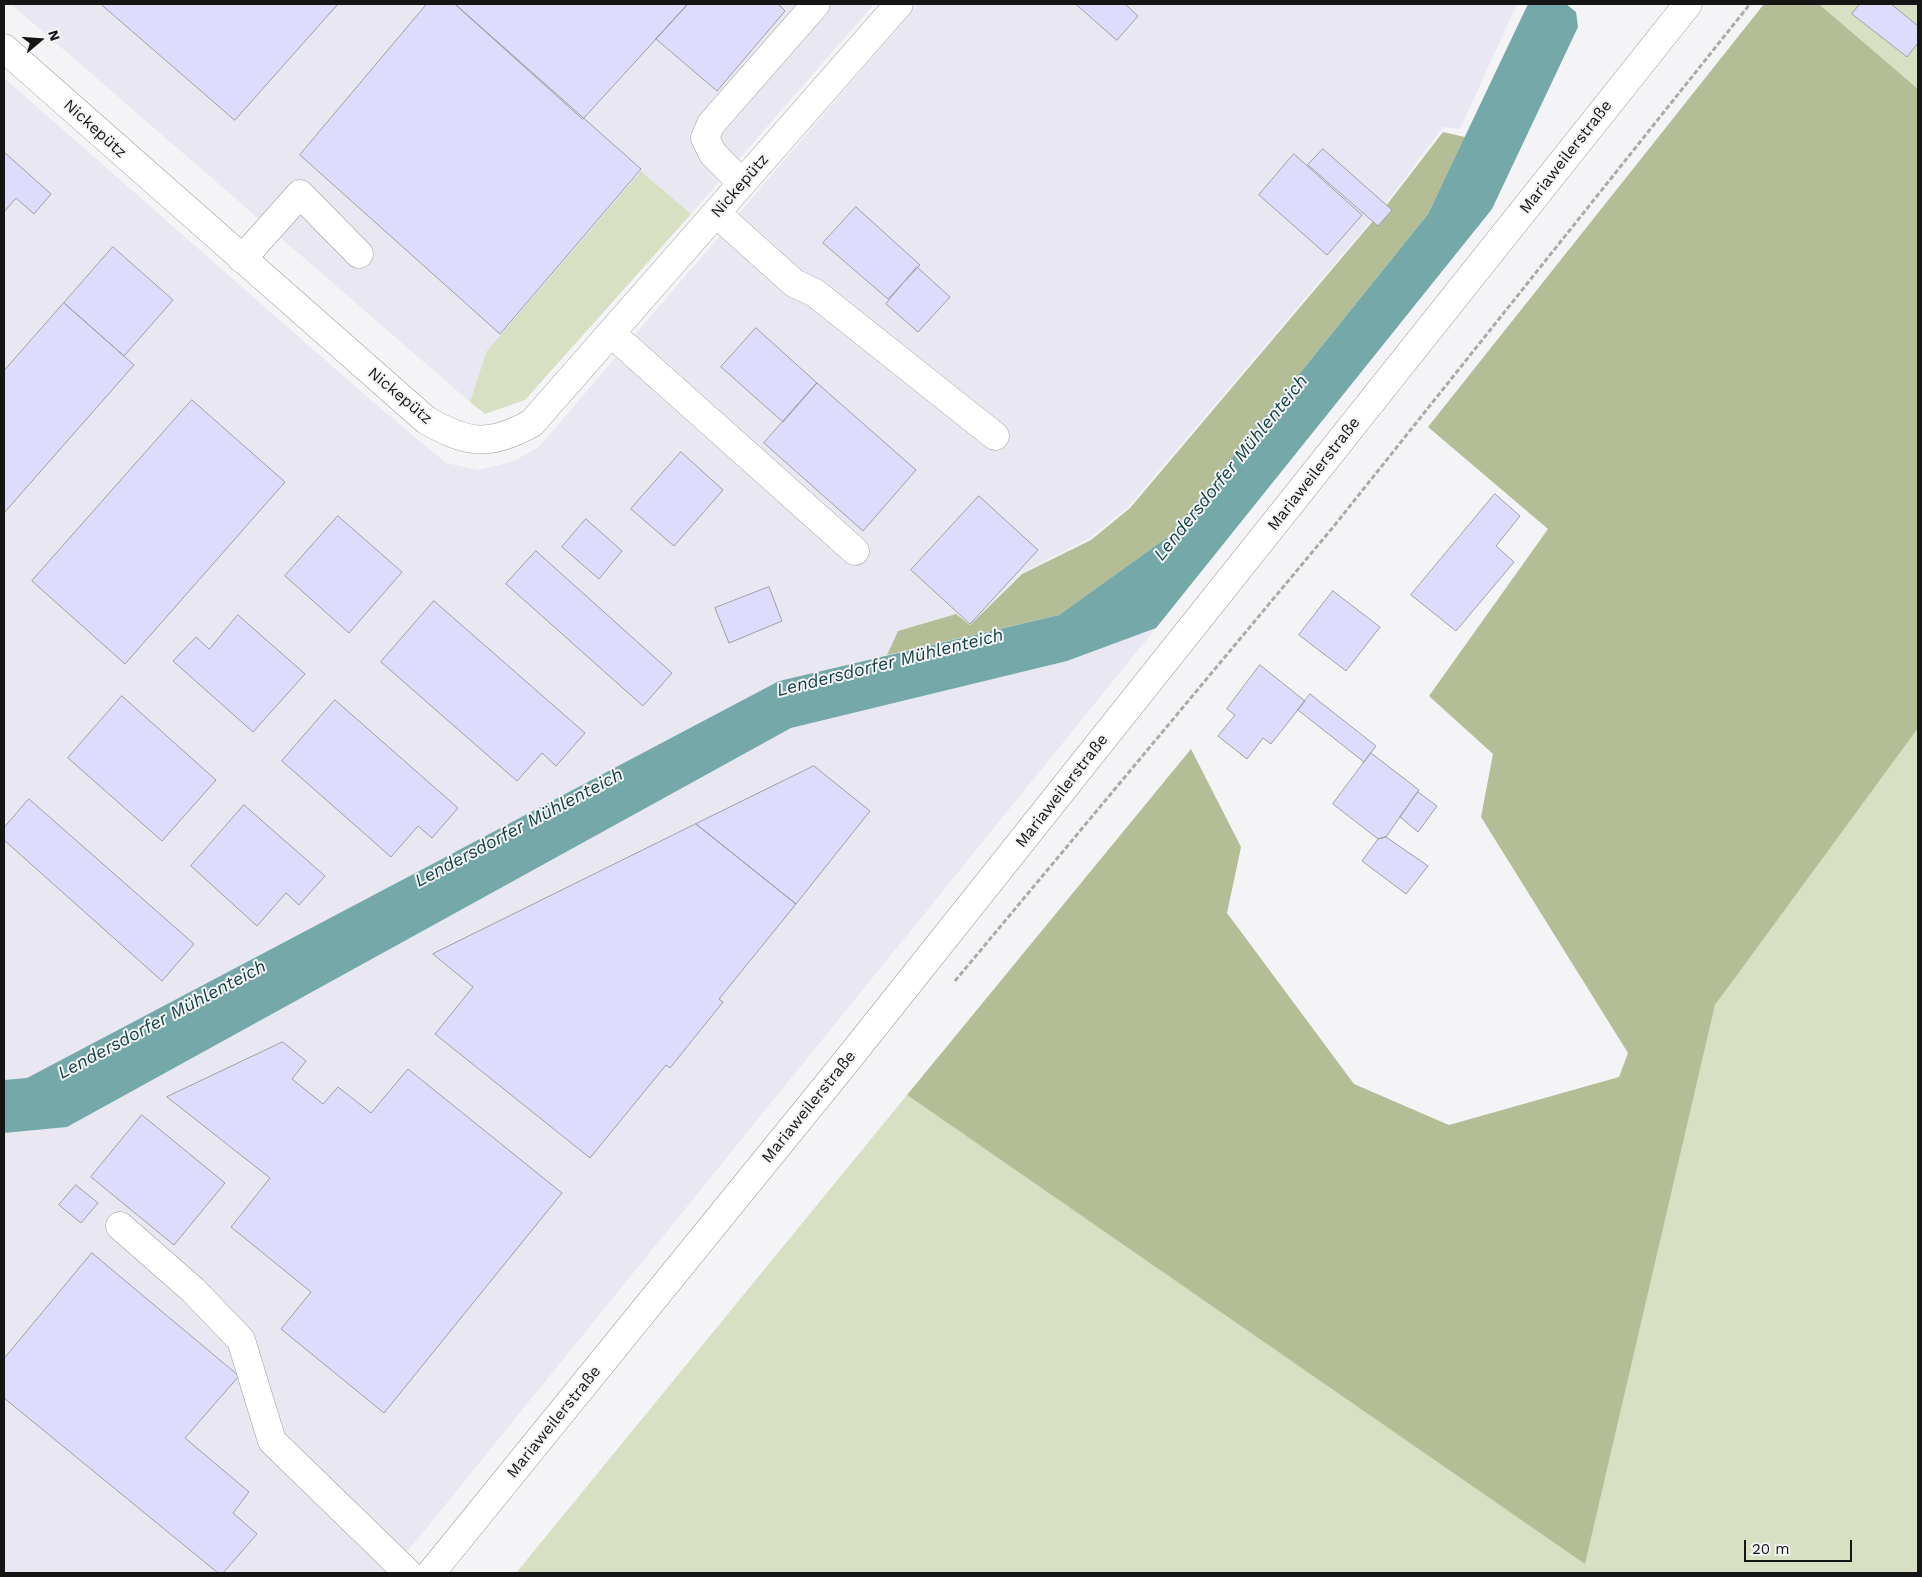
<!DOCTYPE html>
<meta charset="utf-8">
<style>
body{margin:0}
#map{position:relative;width:1922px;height:1577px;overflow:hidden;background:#f4f4f6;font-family:"Work Sans",sans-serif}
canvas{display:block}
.frame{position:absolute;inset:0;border:5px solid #151516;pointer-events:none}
.north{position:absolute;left:15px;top:15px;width:50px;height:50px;-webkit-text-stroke:4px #f4f4f6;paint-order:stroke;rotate:72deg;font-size:14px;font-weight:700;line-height:20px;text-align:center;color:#151516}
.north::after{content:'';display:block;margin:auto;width:18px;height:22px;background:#151516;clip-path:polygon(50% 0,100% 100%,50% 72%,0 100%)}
.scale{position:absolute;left:1744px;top:1540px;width:108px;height:22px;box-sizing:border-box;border:2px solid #151516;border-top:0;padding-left:6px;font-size:15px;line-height:18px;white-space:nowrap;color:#151516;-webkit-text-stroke:4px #f4f4f6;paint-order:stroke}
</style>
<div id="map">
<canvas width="1922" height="1577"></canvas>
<div class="frame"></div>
<div class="north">N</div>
<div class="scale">20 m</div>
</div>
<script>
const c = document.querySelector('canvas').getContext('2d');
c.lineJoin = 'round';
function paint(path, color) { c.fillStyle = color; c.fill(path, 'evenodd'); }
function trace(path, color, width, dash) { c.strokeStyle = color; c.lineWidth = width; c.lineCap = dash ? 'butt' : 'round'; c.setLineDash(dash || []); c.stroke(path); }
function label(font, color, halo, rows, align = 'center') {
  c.font = font + ' "Work Sans",sans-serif'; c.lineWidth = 4; c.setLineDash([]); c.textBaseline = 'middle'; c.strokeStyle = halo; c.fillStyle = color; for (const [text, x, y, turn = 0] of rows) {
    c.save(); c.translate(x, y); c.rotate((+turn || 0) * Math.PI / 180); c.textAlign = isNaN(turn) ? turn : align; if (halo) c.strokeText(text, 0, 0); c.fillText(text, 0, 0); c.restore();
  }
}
paint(new Path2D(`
 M 11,4 L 874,4 L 691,214 L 641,171 L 486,352 L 470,402 Z
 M 918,4 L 1517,4 L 1460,129 L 1443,127 L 1387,202 L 1128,507 L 1090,538 L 1021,573 L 970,625 L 956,614 L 898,631 L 887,655 L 779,681 L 27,1078 L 4,1080 L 4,78 L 373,402 L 446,463 L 479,470 L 514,461 L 539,447 Z
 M 1156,628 L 390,1573 L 4,1573 L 4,1133 L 67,1127 L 791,728 L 1067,661 Z`), '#e9e8f2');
paint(new Path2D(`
 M 1819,4 L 1918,4 L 1918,89 Z
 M 641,171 L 691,214 L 525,400 L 485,414 L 470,402 L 486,352 Z
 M 1918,720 L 1918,1573 L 516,1573 L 907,1095 L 1585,1563 L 1715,1005 Z`), '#d8e0c3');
paint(new Path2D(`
 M 1764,4 L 1819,4 L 1918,89 L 1918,728 L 1715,1005 L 1585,1564 L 907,1095 L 1191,749 L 1241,847 L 1227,913 L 1354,1084 L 1449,1125 L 1619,1077 L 1628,1053 L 1481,817 L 1493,754 L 1429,696 L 1548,529 L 1428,427 Z
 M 1443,132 L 1465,137 L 1428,214 L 1169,536 L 1059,615 L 887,655 L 898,631 L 956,614 L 970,625 L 1022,574 L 1091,540 L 1130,508 L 1389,202 Z`), '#b3be96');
paint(new Path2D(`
 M 1528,4 L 1566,4 L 1576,12 L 1578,27 L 1492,209 L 1156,628 L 1067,661 L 791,728 L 67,1127 L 4,1133 L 4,1080 L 27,1078 L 779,681 L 1059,615 L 1169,536 L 1428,214 Z`), '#74a8a9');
const building = new Path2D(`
 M 101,4 L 338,4 L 235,120 Z
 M 427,4 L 455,4 L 641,169 L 500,334 L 300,155 Z
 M 455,4 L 688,4 L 583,119 Z
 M 688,4 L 778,4 L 785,11 L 717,91 L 656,39 Z
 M 1076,4 L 1125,4 L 1138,16 L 1117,40 Z
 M 1860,4 L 1891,4 L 1918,26 L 1918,43 L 1907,57 L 1852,14 Z
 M 1323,149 L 1392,210 L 1378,226 L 1308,165 Z
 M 4,152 L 51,194 L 34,214 L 16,198 L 4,212 Z
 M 1294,154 L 1362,215 L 1327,255 L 1259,195 Z
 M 856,207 L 920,265 L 888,299 L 823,243 Z
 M 113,247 L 173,300 L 124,356 L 64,303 Z
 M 917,267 L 950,297 L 918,332 L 886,304 Z
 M 64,303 L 134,365 L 4,513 L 4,371 Z
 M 756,328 L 817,383 L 783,422 L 721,367 Z
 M 817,383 L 916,470 L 863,531 L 764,443 Z
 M 192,400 L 285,482 L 125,664 L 32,581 Z
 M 681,452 L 723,490 L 674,546 L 631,509 Z
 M 1495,494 L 1520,516 L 1496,546 L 1514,562 L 1456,631 L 1411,595 Z
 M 979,496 L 1038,550 L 970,624 L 911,570 Z
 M 338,516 L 402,572 L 349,633 L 285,576 Z
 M 586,519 L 622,551 L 599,579 L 562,547 Z
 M 536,551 L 672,673 L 643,706 L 506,584 Z
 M 769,587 L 782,621 L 729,643 L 715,608 Z
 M 1333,591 L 1380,627 L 1346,671 L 1299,635 Z
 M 434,601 L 585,733 L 556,766 L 542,753 L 517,781 L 381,662 Z
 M 238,615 L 305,674 L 253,732 L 173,661 L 196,637 L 209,649 Z
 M 1260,665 L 1305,701 L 1271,744 L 1263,738 L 1247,759 L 1218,736 L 1235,715 L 1227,709 Z
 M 1310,694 L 1376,746 L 1364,762 L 1298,710 Z
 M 122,696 L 216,780 L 162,841 L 68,758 Z
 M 335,700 L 458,808 L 432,838 L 418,826 L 391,857 L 282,761 Z
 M 1371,753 L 1419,790 L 1386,837 L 1378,839 L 1333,804 Z
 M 814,766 L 870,811 L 796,904 L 696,824 Z
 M 1418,792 L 1437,806 L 1418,832 L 1400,817 Z
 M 29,799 L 194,944 L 162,981 L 4,840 L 4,828 Z
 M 244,805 L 325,876 L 299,905 L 286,893 L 257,926 L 191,866 Z
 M 696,824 L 796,904 L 719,999 L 723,1002 L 670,1068 L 666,1065 L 590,1158 L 435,1034 L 473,987 L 433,954 Z
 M 1386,837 L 1428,866 L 1406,894 L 1362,861 L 1378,839 Z
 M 283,1042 L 306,1061 L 292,1079 L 323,1104 L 338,1087 L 371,1113 L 408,1069 L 562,1193 L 384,1413 L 281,1329 L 311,1292 L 231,1227 L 270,1178 L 167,1097 Z
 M 142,1115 L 225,1183 L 174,1245 L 91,1177 Z
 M 76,1185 L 98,1203 L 81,1223 L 59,1205 Z
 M 92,1253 L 239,1376 L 185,1438 L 249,1492 L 233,1513 L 257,1534 L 223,1573 L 218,1573 L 4,1398 L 4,1359 Z`);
paint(building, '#dedcfd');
trace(building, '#9f9fa2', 1);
const minor = new Path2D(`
 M 4,48 L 426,420 C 468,444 489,447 532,423 L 899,4
 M 742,183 L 713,154 L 705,138 L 711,124 L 816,4
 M 716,213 L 794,283 L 815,293 L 995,436
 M 242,259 L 300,194 L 359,254
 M 611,333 L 855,551
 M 120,1226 L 193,1290 L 241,1340 L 272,1441 L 408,1573`);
const major = new Path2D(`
 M 431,1573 L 849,1058 L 1688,4`);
trace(minor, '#9e9ea0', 29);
trace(major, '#9e9ea0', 29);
trace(new Path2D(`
 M 955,981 L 1334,526 L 1750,4`), '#aaaaab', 3, [5, 2.5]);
trace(minor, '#fff', 28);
trace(major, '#fff', 28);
label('16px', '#151516', '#f4f4f6', [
 ["Nickepütz",95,129,42],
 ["Mariaweilerstraße",1566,157,-52],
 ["Nickepütz",740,186,-49],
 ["Nickepütz",400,396,40],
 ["Mariaweilerstraße",1314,474,-52],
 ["Mariaweilerstraße",1062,791,-52],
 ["Mariaweilerstraße",809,1107,-51],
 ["Mariaweilerstraße",554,1422,-51]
]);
label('italic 18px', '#0d3f40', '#f4f4f6', [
 ["Lendersdorfer Mühlenteich",1231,468,-51],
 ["Lendersdorfer Mühlenteich",890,663,-14],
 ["Lendersdorfer Mühlenteich",519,828,-28],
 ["Lendersdorfer Mühlenteich",162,1020,-28]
]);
</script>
